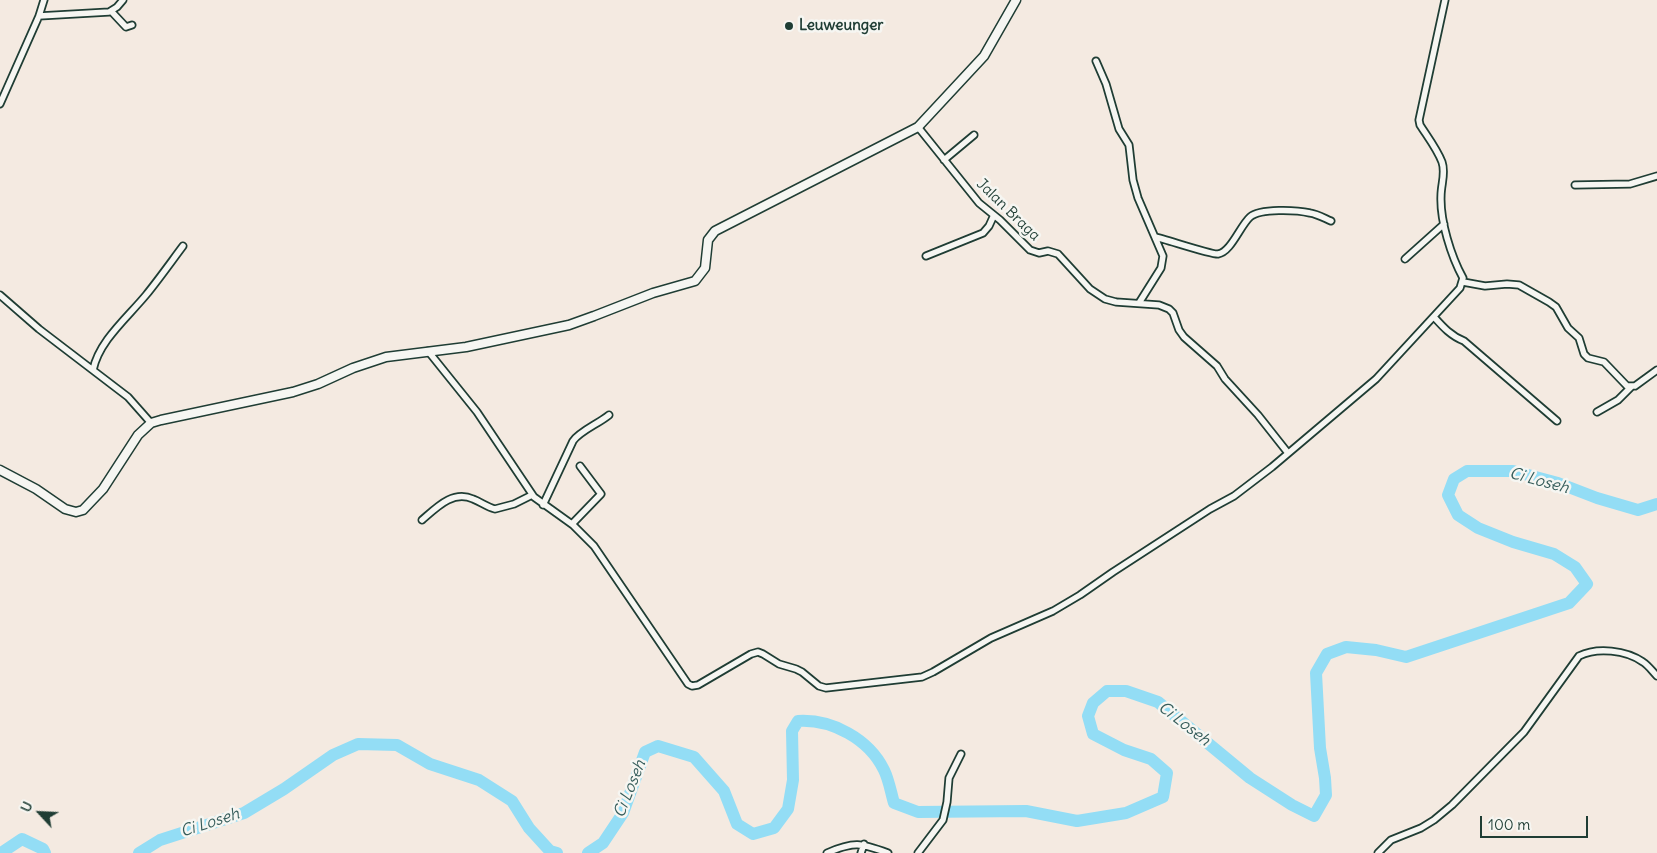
<!DOCTYPE html>
<style>
body{margin:0}
#map{position:relative;width:1657px;height:853px;overflow:hidden;background:#f4eae1;font-family:Delius,sans-serif}
canvas{display:block}
.north{position:absolute;left:15px;top:788px;width:50px;height:50px;-webkit-text-stroke:4px #f6f6f2;paint-order:stroke;rotate:295deg;font-size:14px;font-weight:700;line-height:20px;text-align:center;color:#1f3d34}
.north::after{content:'';display:block;margin:auto;width:18px;height:22px;background:#1f3d34;clip-path:polygon(50% 0,100% 100%,50% 72%,0 100%)}
.scale{position:absolute;left:1480px;top:816px;width:108px;height:22px;box-sizing:border-box;border:2px solid #1f3d34;border-top:0;padding-left:6px;font-size:15px;line-height:18px;white-space:nowrap;color:#1f3d34;-webkit-text-stroke:4px #f6f6f2;paint-order:stroke}
</style>
<div id="map">
<canvas width="1657" height="853"></canvas>
<div class="north">U</div>
<div class="scale">100 m</div>
</div>
<script>
const c = document.querySelector('canvas').getContext('2d');
c.lineJoin = 'round';
function trace(path, color, width, dash) { c.strokeStyle = color; c.lineWidth = width; c.lineCap = dash ? 'butt' : 'round'; c.setLineDash(dash || []); c.stroke(path); }
function label(font, color, halo, rows, align = 'center') {
  c.font = font + ' Delius,sans-serif'; c.lineWidth = 5; c.setLineDash([]); c.textBaseline = 'middle'; c.strokeStyle = halo; c.fillStyle = color; for (const [text, x, y, turn = 0] of rows) {
    c.save(); c.translate(x, y); c.rotate((+turn || 0) * Math.PI / 180); c.textAlign = isNaN(turn) ? turn : align; if (halo) c.strokeText(text, 0, 0); c.fillText(text, 0, 0); c.restore();
  }
}
trace(new Path2D(`
 M 1,853 L 22,839 L 43,849 L 45,853
 M 139,853 L 160,840 L 244,813 L 284,789 L 333,755 L 358,744 L 397,745 L 430,764 L 479,780 L 512,801 L 529,828 L 550,851 L 557,853
 M 588,853 L 603,843 L 623,813 L 645,752 L 658,746 L 694,757 L 724,791 L 737,824 L 753,834 L 774,828 L 788,809 L 793,780 L 792,731 L 798,721 C 832,719 869,739 884,770 C 889,780 891,793 894,803 L 918,812 L 1026,811 L 1077,821 L 1126,813 L 1163,797 L 1167,773 L 1151,759 L 1124,750 L 1093,734 L 1088,716 L 1093,703 L 1107,691 L 1126,691 L 1158,702 L 1250,778 L 1292,805 L 1314,816 L 1326,795 L 1325,778 L 1320,748 L 1316,673 L 1327,654 L 1346,647 L 1376,650 L 1406,657 L 1569,603 L 1587,584 L 1575,567 L 1554,554 L 1513,542 L 1478,528 L 1458,515 L 1448,495 L 1454,479 L 1467,471 L 1513,471 L 1558,483 L 1597,498 L 1638,510 L 1657,504`), '#93ddf5', 12);
const minor = new Path2D(`
 M 111,11 L 126,27 L 132,25
 M 39,16 L 109,12 L 117,7 L 123,0
 M 1096,61 L 1106,84 L 1119,129 L 1129,145 L 1133,180 L 1138,198 L 1163,256 L 1161,268 L 1139,303
 M 0,104 L 39,16 L 44,0
 M 918,127 L 979,203 L 1000,220 L 1030,250 L 1039,253 L 1048,251 L 1058,254 L 1090,289 L 1105,299 L 1116,302 L 1159,305 L 1169,309 L 1173,313 L 1179,330 L 1184,337 L 1217,366 L 1225,379 L 1258,415 L 1288,453
 M 944,160 L 974,135
 M 1575,185 L 1630,184 L 1657,176
 M 1155,237 C 1165,239 1212,255 1218,254 C 1231,252 1240,226 1250,217 C 1260,208 1297,210 1310,213 C 1317,214 1324,218 1331,221
 M 926,256 L 983,233 L 989,226 L 994,215
 M 1405,259 L 1444,224
 M 1463,282 L 1485,286 L 1507,284 L 1519,285 L 1549,302 L 1556,307 L 1568,328 L 1579,338 L 1584,354 L 1588,358 L 1604,362 L 1627,386 L 1635,386 L 1657,370
 M 0,295 L 39,329 L 128,397 L 151,423
 M 1434,317 C 1443,327 1451,336 1464,341 L 1557,421
 M 428,351 L 477,412 L 534,497 L 573,525 L 594,546 L 688,684 L 692,686 L 698,685 L 751,654 L 758,652 L 763,654 L 779,664 L 796,669 L 802,672 L 819,686 L 826,688 L 922,677 L 933,672 L 991,638 L 1053,611 L 1080,595 L 1113,572 L 1210,509 L 1234,496 L 1272,467 L 1376,379 L 1460,288 L 1463,278 C 1451,256 1440,221 1441,196 C 1441,184 1446,173 1442,162 C 1437,149 1427,136 1420,125 L 1419,120 L 1445,0
 M 93,370 C 99,341 127,318 146,295 C 159,279 171,262 183,246
 M 1597,412 L 1618,400 L 1631,387
 M 543,505 L 573,441 C 580,431 598,424 609,415
 M 422,520 C 437,507 453,490 473,499 C 481,502 487,507 495,509 L 514,504 L 532,495
 M 572,524 L 601,494 L 580,466
 M 827,853 C 854,841 861,843 888,853
 M 861,853 L 864,844
 M 918,853 L 943,820 L 947,802 L 949,778 L 961,754
 M 1378,853 L 1391,840 L 1421,828 L 1434,820 L 1452,805 L 1524,732 L 1579,656 C 1597,647 1626,650 1643,662 C 1648,665 1653,672 1657,676`);
const tertiary = new Path2D(`
 M 0,470 L 36,489 L 65,509 L 76,512 L 83,510 L 103,489 L 138,435 L 151,423 L 161,420 L 293,392 L 318,384 L 353,368 L 386,357 L 466,347 L 569,325 L 594,316 L 653,293 L 695,281 L 705,268 L 708,240 L 715,231 L 918,127 L 984,56 L 1016,0`);
trace(minor, '#1f3d34', 9);
trace(tertiary, '#1f3d34', 11);
trace(minor, '#f6f6f2', 5.5);
trace(tertiary, '#f6f6f2', 8);
for (const [x, y, r, color] of [
 [789,26,5,"#1f3d34"]
]) { const dot = new Path2D(); dot.arc(x, y, r, 0, 2 * Math.PI); c.fillStyle = color; c.fill(dot); trace(dot, '#f6f6f2', 2); }
label('bold 15px', '#1f3d34', '#f6f6f2', [
 ["Leuweunger",799,26]
], 'left');
label('15px', '#1f3d34', '#f6f6f2', [
 ["Jalan Braga",1008,210,44]
]);
label('italic 16px', '#365d5b', '#f6f6f2', [
 ["Ci Loseh",1539,481,15],
 ["Ci Loseh",1184,724,38],
 ["Ci Loseh",630,789,-68],
 ["Ci Loseh",210,823,-18]
]);
</script>
